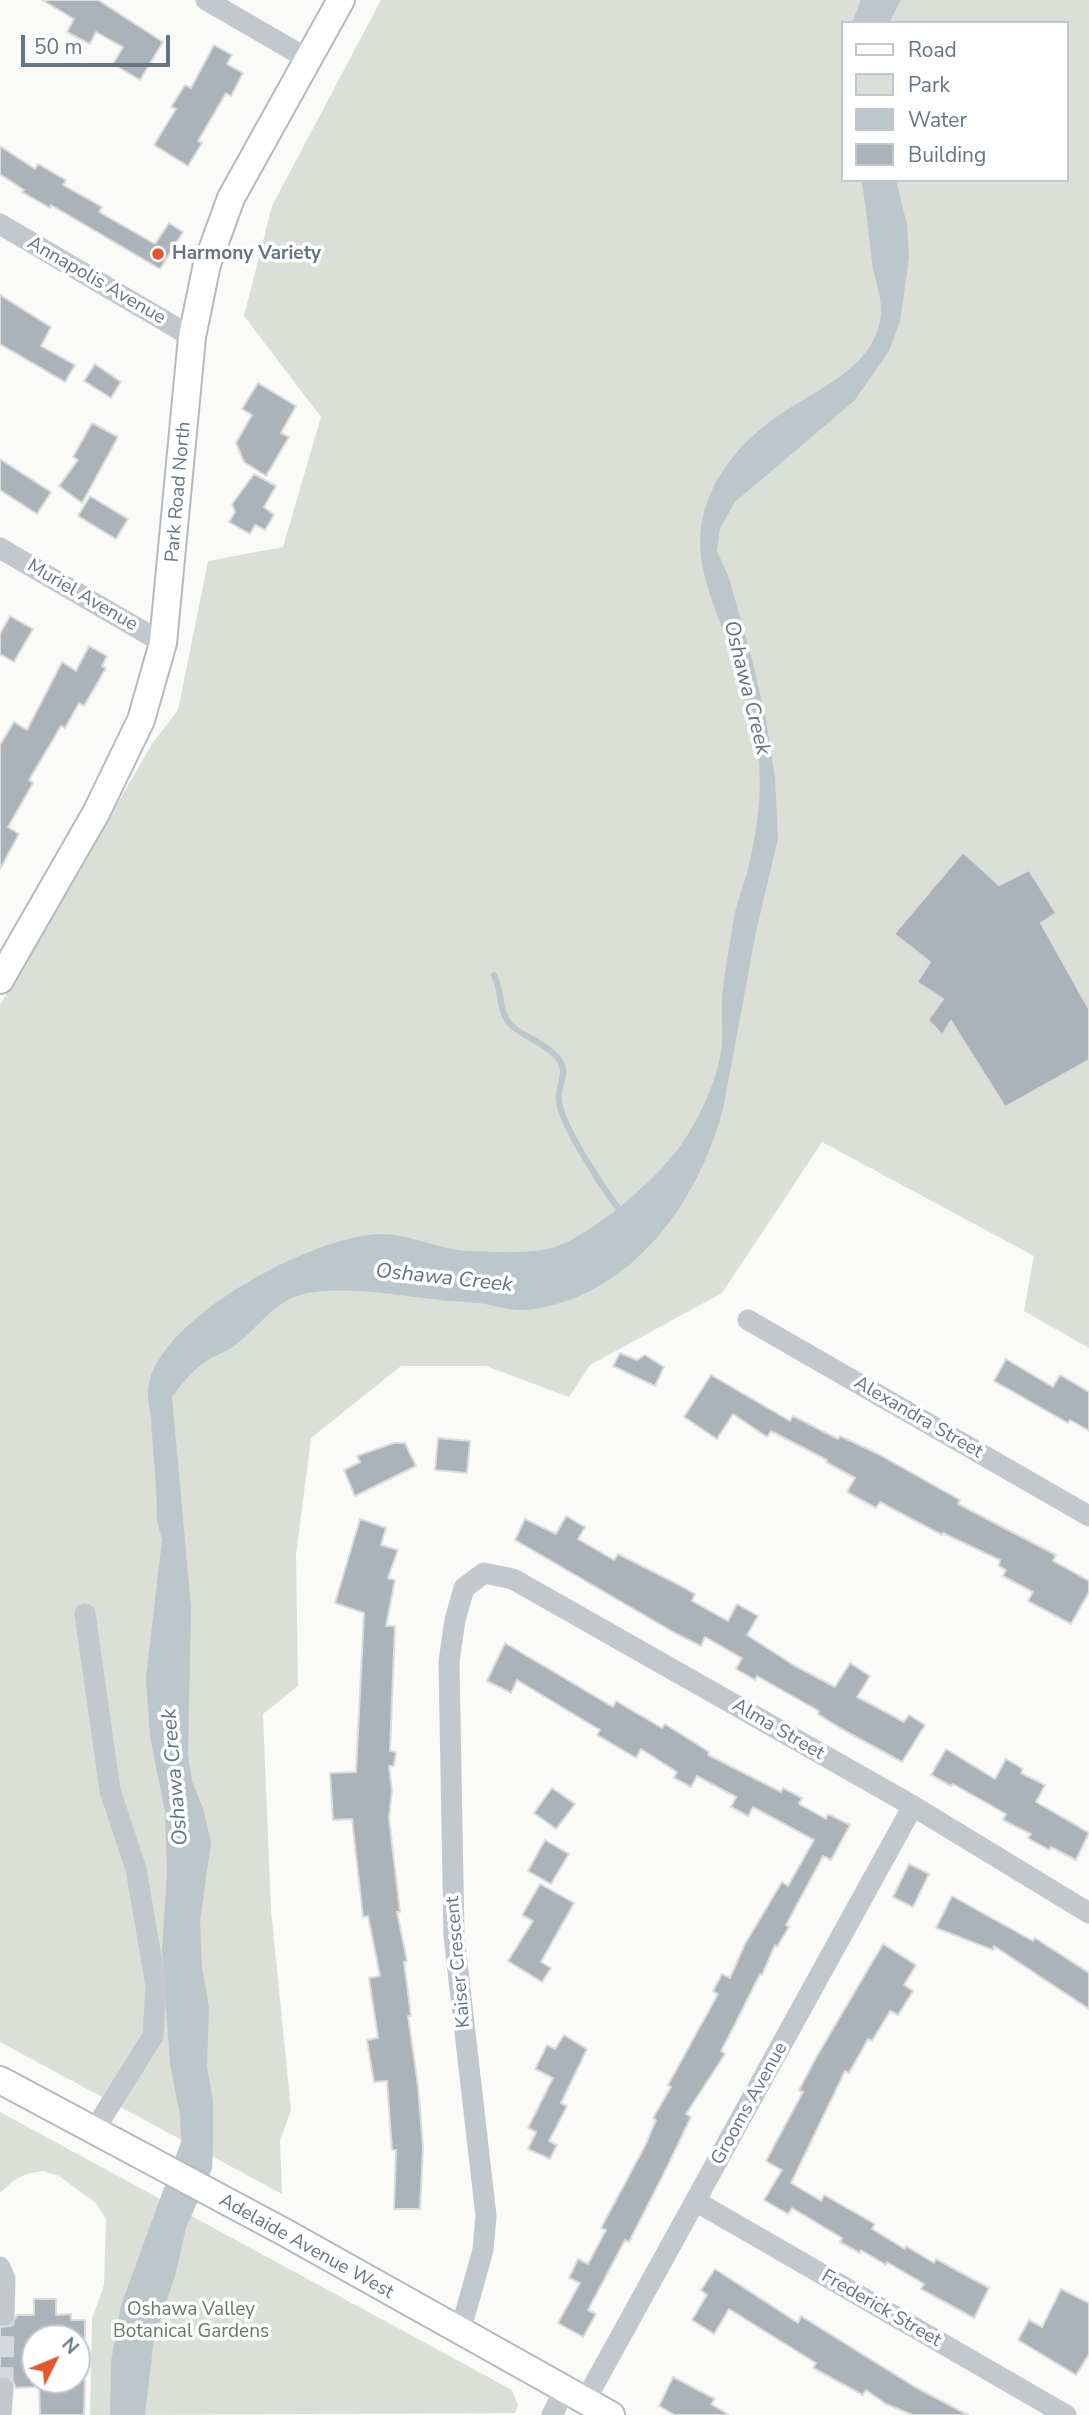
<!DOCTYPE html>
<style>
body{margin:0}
#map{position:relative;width:1089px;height:2415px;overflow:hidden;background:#fafaf8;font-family:"Nunito Sans",sans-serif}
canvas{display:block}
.legend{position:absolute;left:841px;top:21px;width:228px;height:161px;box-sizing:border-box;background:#fff;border:2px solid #c1c8cd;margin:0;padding:9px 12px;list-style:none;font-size:21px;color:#657683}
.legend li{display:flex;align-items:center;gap:14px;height:35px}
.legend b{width:35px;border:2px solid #c1c8cd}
.north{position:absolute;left:21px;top:2324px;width:70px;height:70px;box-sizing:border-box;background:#fff;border:2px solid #c1c8cd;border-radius:50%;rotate:47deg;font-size:19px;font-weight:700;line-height:28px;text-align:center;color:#657683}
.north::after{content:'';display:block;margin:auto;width:24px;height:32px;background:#e4572e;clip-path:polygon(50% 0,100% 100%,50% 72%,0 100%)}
.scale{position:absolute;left:21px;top:35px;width:149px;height:32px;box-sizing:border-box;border:4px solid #657683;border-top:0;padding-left:9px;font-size:21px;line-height:24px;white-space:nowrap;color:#657683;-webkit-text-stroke:5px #fff;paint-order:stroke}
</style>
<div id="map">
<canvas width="1089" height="2415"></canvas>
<ul class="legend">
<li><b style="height:9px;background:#fff"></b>Road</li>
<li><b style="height:19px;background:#dadfd7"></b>Park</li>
<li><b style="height:19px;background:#bbc7cb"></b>Water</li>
<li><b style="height:19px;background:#aab3b9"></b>Building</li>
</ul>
<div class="north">N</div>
<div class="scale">50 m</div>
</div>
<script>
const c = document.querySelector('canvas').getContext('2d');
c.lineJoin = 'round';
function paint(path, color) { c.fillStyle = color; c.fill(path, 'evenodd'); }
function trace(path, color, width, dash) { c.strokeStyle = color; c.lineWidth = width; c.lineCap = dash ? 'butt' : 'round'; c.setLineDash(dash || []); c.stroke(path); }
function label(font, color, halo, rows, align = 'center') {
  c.font = font + ' "Nunito Sans",sans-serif'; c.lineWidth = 7; c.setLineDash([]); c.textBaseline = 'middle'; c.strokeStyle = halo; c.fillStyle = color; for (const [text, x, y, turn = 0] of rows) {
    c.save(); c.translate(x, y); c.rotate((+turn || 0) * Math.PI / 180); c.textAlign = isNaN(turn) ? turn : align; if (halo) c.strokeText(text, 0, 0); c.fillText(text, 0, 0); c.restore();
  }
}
paint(new Path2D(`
 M 381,0 L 1089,0 L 1089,1348 L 1024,1311 L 1034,1256 L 822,1142 L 722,1293 L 590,1365 L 569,1397 L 486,1366 L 401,1366 L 311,1438 L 296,1555 L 298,1686 L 263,1714 L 271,1910 L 291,2110 L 280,2141 L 282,2194 L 0,2042 L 0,1005 L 152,744 L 178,710 L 208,561 L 283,547 L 321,417 L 244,316 L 272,206 ZM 842,23 L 1066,23 L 1066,180 L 842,180 Z
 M 0,2112 L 512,2390 L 518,2405 L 515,2413 L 90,2415 L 92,2319 L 104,2285 L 106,2219 L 96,2203 L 59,2176 L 43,2171 L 26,2174 L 13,2181 L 0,2193 Z`), '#dadfd7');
paint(new Path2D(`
 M 861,0 L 901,0 L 889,23 L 852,23 Z
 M 861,180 L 896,180 L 907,225 L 909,258 L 900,321 L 889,351 L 854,401 L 735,502 L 720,528 L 717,551 L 729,578 L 753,663 L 766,720 L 775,778 L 778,838 L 756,932 L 723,1109 C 698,1203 631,1298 527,1310 C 512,1311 499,1307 485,1304 C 468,1301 450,1302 432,1299 C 397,1295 328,1283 294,1297 C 272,1306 256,1329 237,1344 C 227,1352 215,1355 205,1362 C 191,1372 182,1384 172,1397 L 191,1607 L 188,1755 L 192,1781 L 203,1808 L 211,1842 L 200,1921 L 202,1967 L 209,2008 L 207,2067 L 213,2100 L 213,2144 L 212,2169 L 186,2228 L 175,2276 L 154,2338 L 145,2415 L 110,2415 L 111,2362 L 121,2305 L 181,2142 L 180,2115 L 170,2064 L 162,1950 L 167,1871 L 165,1812 L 150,1737 L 146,1678 L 162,1540 L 157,1520 C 157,1486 153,1453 151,1419 C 150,1408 146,1394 149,1383 C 164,1315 312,1237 379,1234 C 410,1233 438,1250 469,1251 C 495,1252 526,1254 551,1248 C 591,1238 663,1174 685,1139 C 702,1113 718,1077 722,1046 C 723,1031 721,1015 722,1000 C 724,973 730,945 734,918 C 737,900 745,883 749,865 C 757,832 763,789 758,755 C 754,729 748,700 740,675 C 724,626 690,568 703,516 C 713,476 739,445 771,421 C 809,392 874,371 881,316 C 883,300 874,279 872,262 C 868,235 867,207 861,180 Z`), '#bbc7cb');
trace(new Path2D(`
 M 494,975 C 503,991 497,1010 511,1025 C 525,1039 560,1048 563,1069 C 564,1080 557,1091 559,1101 C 561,1125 606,1193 622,1213`), '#bbc7cb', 6);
const building = new Path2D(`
 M 42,0 L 98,0 L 163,42 L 140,80 L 113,64 L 123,47 L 96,32 L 90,44 L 67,32 L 74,19 Z
 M 214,45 L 232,55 L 227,64 L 243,73 L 231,96 L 226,93 L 198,141 L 202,143 L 188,166 L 154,145 L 176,109 L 171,107 L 185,85 L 191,88 Z
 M 0,146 L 35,169 L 38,164 L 66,180 L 63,185 L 102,207 L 99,212 L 155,244 L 169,223 L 183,232 L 160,269 L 51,205 L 50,208 L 22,192 L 24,190 L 0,174 Z
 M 0,295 L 51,327 L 41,346 L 75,365 L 65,382 L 0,344 Z
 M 95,364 L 121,382 L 111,398 L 84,381 Z
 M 258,383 L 296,406 L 281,433 L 289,437 L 266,476 L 244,462 L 236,443 L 252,415 L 242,409 Z
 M 92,423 L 118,437 L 82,503 L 59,486 L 78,460 L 73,457 Z
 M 0,459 L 51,492 L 37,514 L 0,490 Z
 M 254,474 L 276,486 L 264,507 L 274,515 L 265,530 L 255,525 L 250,534 L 229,522 L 235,512 L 232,504 Z
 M 90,496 L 128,519 L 116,539 L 78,516 Z
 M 10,616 L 33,629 L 14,662 L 0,654 L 0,634 Z
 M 89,646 L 107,656 L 102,666 L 106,668 L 84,706 L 79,703 L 65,728 L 61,726 L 29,780 L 33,783 L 8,827 L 19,834 L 0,869 L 0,745 L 14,722 L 27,730 L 62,662 L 76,671 Z
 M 963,852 L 999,885 L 1029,870 L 1056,913 L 1041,923 L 1089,1009 L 1089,1060 L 1005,1107 L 951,1021 L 942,1035 L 928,1020 L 943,999 L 917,982 L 930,962 L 894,934 Z
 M 620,1353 L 637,1360 L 645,1355 L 664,1367 L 655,1386 L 613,1366 Z
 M 1006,1359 L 1053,1387 L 1060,1375 L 1089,1392 L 1089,1431 L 1070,1420 L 1068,1423 L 994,1381 Z
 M 711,1375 L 790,1421 L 793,1416 L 838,1439 L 840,1436 L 878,1454 L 960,1500 L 958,1504 L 1056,1555 L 1053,1561 L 1089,1581 L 1089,1592 L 1071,1624 L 1028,1601 L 1033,1592 L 1003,1576 L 1006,1570 L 999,1566 L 1000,1560 L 943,1533 L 942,1535 L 880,1502 L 876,1508 L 847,1492 L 855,1478 L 826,1462 L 827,1460 L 771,1431 L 767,1437 L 733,1414 L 717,1439 L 684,1417 Z
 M 438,1438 L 470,1441 L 467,1473 L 435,1470 Z
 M 394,1443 L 405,1443 L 416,1466 L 355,1496 L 344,1470 L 360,1462 L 357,1456 Z
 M 566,1516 L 585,1527 L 578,1539 L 614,1560 L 618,1554 L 677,1584 L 695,1594 L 692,1601 L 728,1621 L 737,1604 L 758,1616 L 747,1635 L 795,1666 L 835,1687 L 850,1663 L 870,1676 L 857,1697 L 904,1722 L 909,1715 L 925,1725 L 902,1762 L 840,1728 L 818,1714 L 819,1711 L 757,1676 L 755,1680 L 736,1669 L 742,1658 L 705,1637 L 701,1646 L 675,1633 L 515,1540 L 525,1519 L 556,1534 Z
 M 360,1519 L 386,1528 L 381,1545 L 398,1550 L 388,1578 L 395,1580 L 386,1626 L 395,1626 L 390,1751 L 396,1752 L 394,1766 L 389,1766 L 392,1790 L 389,1818 L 400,1912 L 397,1912 L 407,1961 L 404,1962 L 411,2016 L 408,2016 L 418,2086 L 423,2148 L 420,2209 L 394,2209 L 396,2150 L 392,2150 L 387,2081 L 374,2082 L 367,2040 L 378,2038 L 369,1978 L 380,1976 L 368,1916 L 363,1917 L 352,1819 L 333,1820 L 330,1773 L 356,1772 L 364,1613 L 335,1603 Z
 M 505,1643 L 613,1707 L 616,1701 L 662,1728 L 665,1724 L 709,1752 L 708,1755 L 781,1792 L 783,1788 L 802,1798 L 799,1804 L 826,1819 L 828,1814 L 850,1825 L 831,1860 L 823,1856 L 786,1925 L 789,1927 L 777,1947 L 775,1945 L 762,1975 L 760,1974 L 733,2028 L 721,2051 L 725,2054 L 686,2114 L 691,2117 L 666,2169 L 629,2242 L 625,2240 L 588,2310 L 596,2314 L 583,2337 L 558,2323 L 580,2283 L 569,2278 L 578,2259 L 588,2264 L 606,2230 L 601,2228 L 645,2146 L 656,2120 L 653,2118 L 671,2087 L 668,2085 L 718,1994 L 713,1991 L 722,1974 L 730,1978 L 745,1944 L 782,1882 L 788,1886 L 814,1840 L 753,1807 L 748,1816 L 731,1807 L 736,1797 L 697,1776 L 691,1787 L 674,1778 L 677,1772 L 641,1749 L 636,1758 L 621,1749 L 597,1735 L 600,1730 L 517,1680 L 511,1693 L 487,1681 Z
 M 946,1749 L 995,1779 L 1006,1759 L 1023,1769 L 1021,1773 L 1045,1785 L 1036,1802 L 1089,1833 L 1076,1860 L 1051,1847 L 1049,1850 L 1028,1838 L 1031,1834 L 1003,1820 L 1006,1814 L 953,1784 L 951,1786 L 931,1775 Z
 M 552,1788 L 575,1804 L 556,1829 L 534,1813 Z
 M 545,1840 L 569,1854 L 551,1884 L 528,1871 Z
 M 909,1864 L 929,1874 L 913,1907 L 893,1897 Z
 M 540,1884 L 574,1903 L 541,1962 L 551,1968 L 542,1982 L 508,1961 L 533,1921 L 522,1915 Z
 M 952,1896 L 1033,1941 L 1035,1938 L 1089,1973 L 1089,2009 L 994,1946 L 993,1950 L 936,1928 Z
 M 883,1944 L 916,1965 L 904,1985 L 913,1991 L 898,2015 L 890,2011 L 872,2041 L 868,2039 L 849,2073 L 845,2071 L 791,2183 L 821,2201 L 824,2195 L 875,2224 L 872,2229 L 905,2249 L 906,2246 L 934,2263 L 936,2259 L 989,2288 L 974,2318 L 921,2289 L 924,2284 L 887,2262 L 886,2265 L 861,2250 L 860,2253 L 840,2242 L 842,2238 L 792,2208 L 788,2214 L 764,2200 L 782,2170 L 766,2161 L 803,2092 L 799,2090 L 817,2056 Z
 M 564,2035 L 587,2049 L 561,2103 L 567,2106 L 549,2141 L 557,2145 L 550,2159 L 528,2149 L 536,2132 L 528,2128 L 553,2078 L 535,2069 L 547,2045 L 555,2049 Z
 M 715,2269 L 798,2323 L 801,2316 L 915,2387 L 968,2415 L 913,2415 L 886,2404 L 866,2390 L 863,2395 L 813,2368 L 816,2363 L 729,2309 L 714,2334 L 692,2320 L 707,2295 L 701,2290 Z
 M 1061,2289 L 1089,2303 L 1089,2354 L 1076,2375 L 1018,2340 L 1029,2320 L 1042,2327 Z
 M 34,2299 L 56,2299 L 56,2315 L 71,2314 L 71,2320 L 85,2320 L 85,2338 L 35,2338 L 35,2387 L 16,2388 L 11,2378 L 0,2376 L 0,2327 L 11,2326 L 17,2315 L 34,2315 Z
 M 673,2377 L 715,2399 L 711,2404 L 729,2415 L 675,2415 L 659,2406 Z
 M 39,2380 L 85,2380 L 84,2415 L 40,2415 Z`);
paint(building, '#aab3b9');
trace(building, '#dcdcda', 2);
trace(new Path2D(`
 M 3,2388 L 4,2315`), '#d5d9db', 21, [21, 10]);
const major = new Path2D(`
 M 0,980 L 96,813 L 141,720 L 163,643 L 192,337 L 207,264 L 231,198 L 341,0
 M 0,2080 L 286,2233 L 611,2415`);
trace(major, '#b5babe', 30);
trace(new Path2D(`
 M 206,0 L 308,59
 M 0,224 L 192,337
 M 0,548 L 163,643
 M 748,1320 L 1089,1516
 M 85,1614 L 110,1790 L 136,1869 L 156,1986 L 153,2036 L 93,2132
 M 697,2202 L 1066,2415
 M 0,2267 L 5,2279 L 4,2315
 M 460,2332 L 483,2250 L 486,2216 L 454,1936 L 449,1662 L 455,1620 L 464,1588 L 484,1573 L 513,1579 L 913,1806 L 1089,1913
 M 585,2401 L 913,1806
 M 1,2415 L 3,2388
 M 552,2415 L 565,2389`), '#c3c8cc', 21);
trace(major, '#fff', 26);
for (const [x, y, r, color] of [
 [158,254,7,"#e4572e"]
]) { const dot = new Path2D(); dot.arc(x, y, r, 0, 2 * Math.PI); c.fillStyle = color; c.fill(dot); trace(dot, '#fff', 2.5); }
label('bold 19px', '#657683', '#fff', [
 ["Harmony Variety",172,254]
], 'left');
label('19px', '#657683', '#fff', [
 ["Annapolis Avenue",96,281,30],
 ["Park Road North",179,492,-85],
 ["Muriel Avenue",82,596,30],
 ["Alexandra Street",918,1418,30],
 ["Alma Street",778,1730,30],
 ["Kaiser Crescent",459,1962,-95],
 ["Grooms Avenue",750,2104,-61],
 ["Adelaide Avenue West",306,2247,29],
 ["Frederick Street",881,2309,30]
]);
label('19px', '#687a64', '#fff', [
 ["Oshawa Valley",191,2310],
 ["Botanical Gardens",191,2332]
]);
label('italic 21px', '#60757c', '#fff', [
 ["Oshawa Creek",746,688,76],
 ["Oshawa Creek",444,1279,6],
 ["Oshawa Creek",176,1777,-95]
]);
</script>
